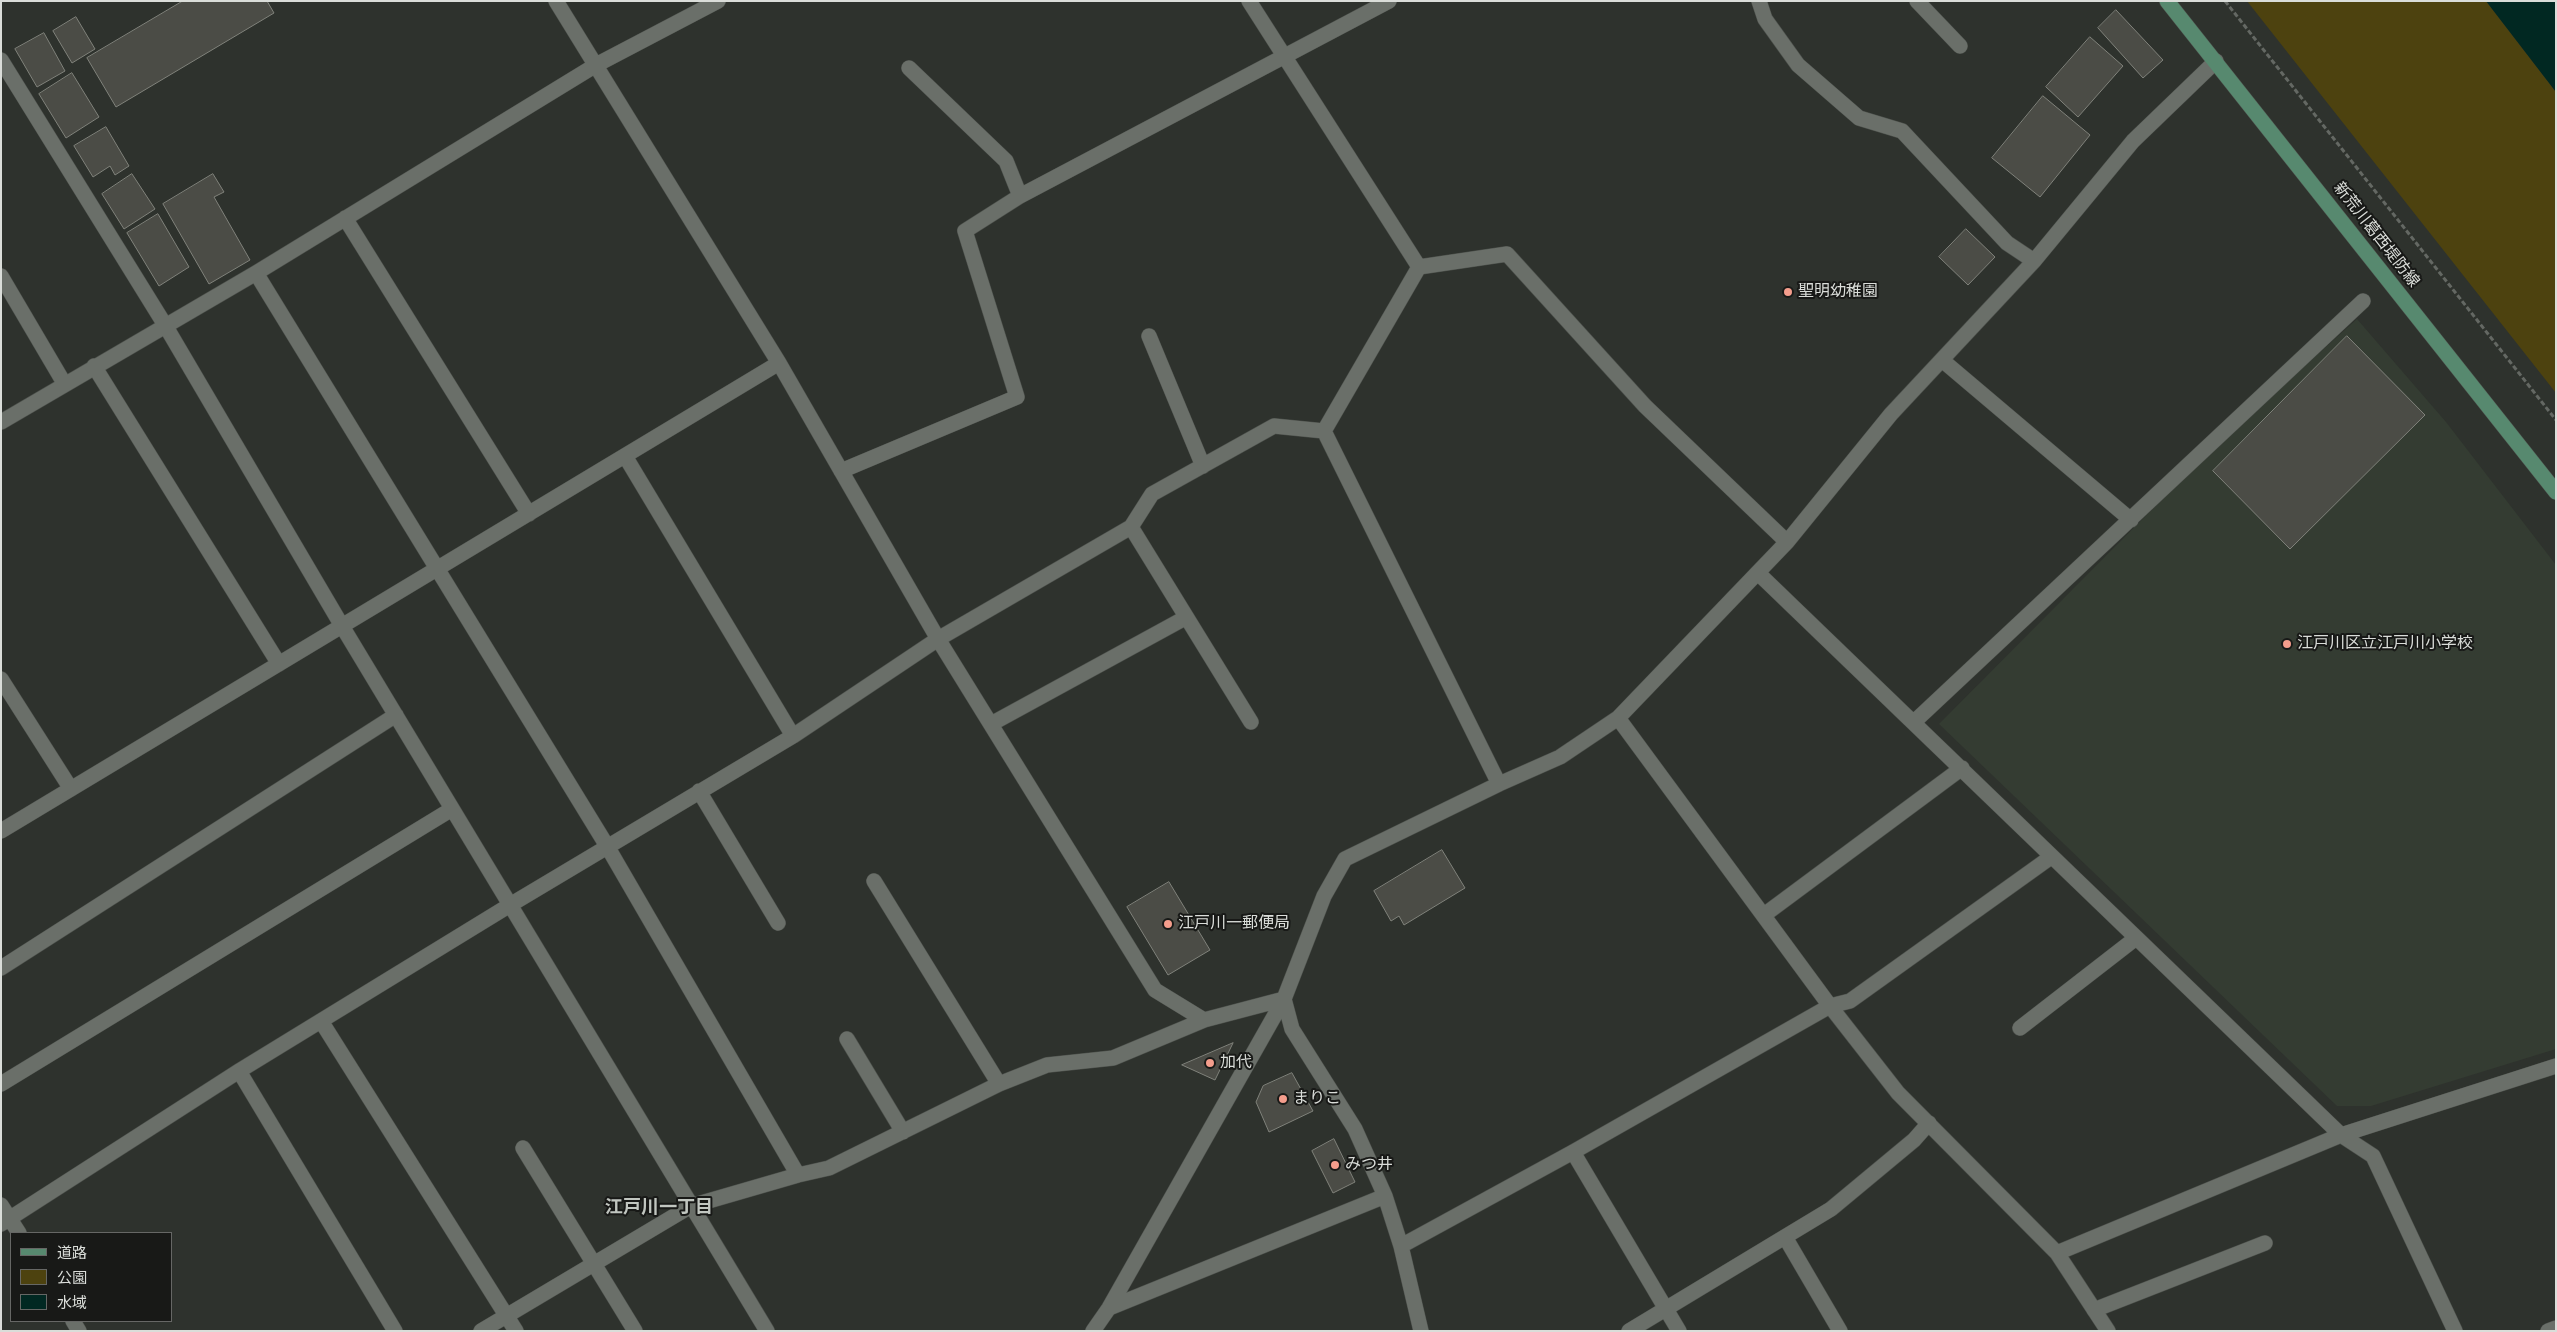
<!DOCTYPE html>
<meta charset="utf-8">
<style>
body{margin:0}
#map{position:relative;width:2557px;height:1332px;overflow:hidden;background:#2e322d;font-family:"Varela Round","Noto Sans JP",sans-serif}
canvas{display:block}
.frame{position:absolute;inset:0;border:2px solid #daddd9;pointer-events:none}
.legend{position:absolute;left:10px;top:1232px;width:162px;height:90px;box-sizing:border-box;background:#181917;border:1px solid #666765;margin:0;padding:6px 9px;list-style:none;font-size:15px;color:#daddd9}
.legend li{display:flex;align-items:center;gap:10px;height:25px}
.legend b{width:25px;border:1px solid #666765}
</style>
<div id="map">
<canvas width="2557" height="1332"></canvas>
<div class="frame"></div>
<ul class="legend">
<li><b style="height:6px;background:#57896f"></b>道路</li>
<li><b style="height:14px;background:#4d420f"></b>公園</li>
<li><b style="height:14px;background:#012822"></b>水域</li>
</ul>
</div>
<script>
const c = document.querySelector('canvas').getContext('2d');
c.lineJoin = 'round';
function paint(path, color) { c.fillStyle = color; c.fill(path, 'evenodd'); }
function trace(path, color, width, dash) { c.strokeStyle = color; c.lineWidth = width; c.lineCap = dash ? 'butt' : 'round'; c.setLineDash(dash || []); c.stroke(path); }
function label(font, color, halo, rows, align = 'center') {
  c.font = font + ' "Varela Round","Noto Sans JP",sans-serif'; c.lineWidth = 4; c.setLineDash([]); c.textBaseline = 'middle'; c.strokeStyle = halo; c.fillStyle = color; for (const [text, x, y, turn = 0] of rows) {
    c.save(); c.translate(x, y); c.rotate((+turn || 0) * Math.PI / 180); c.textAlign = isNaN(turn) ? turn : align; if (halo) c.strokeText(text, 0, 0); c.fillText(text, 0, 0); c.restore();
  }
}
paint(new Path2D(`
 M 2357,319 L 2446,422 L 2556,565 L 2556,1049 L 2371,1106 L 2337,1106 L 1939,724 L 2212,449 Z`), '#343c32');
paint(new Path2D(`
 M 2247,1 L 2486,1 L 2556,92 L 2556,393 Z`), '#4d420f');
paint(new Path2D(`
 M 2486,1 L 2556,1 L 2556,92 Z`), '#012822');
const building = new Path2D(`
 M 183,1 L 267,1 L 274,13 L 116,107 L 87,58 Z
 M 2116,10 L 2163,60 L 2143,78 L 2098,28 Z
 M 76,17 L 95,49 L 72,63 L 53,31 Z
 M 44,33 L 65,71 L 37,87 L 15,49 Z
 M 2090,37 L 2123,66 L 2078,117 L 2046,87 Z
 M 72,73 L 99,117 L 66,138 L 39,94 Z
 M 2043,96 L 2090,135 L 2040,197 L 1992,158 Z
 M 106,127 L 129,166 L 115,175 L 110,166 L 93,177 L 74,146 Z
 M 132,174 L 155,209 L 124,229 L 102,194 Z
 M 213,174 L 224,192 L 214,197 L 250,260 L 209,284 L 163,204 Z
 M 158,214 L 189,267 L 159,286 L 127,233 Z
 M 1966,229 L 1995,257 L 1968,285 L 1939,257 Z
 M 2347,336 L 2425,415 L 2290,549 L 2213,471 Z
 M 1442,850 L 1465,888 L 1404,925 L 1399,916 L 1391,921 L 1374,891 Z
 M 1169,882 L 1210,950 L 1168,975 L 1127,907 Z
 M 1233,1043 L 1215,1080 L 1182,1065 Z
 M 1292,1073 L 1313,1111 L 1269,1132 L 1256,1102 L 1263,1086 Z
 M 1334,1139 L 1355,1182 L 1333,1193 L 1312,1151 Z`);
paint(building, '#4b4c46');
trace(building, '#80827b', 1);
const minor = new Path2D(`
 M 556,1 L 779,363 L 938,639 L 1155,990 L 1204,1020
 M 1249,1 L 1419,267 L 1324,431 L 1499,784
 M 1759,1 L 1765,19 L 1798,65 L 1859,118 L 1902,131 L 2007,243 L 2034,261
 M 1917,1 L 1960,46
 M 1,60 L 165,325 L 342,626 L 767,1331
 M 909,68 L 1006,161 L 1020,196
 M 345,218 L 529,514
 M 1419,267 L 1507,254 L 1645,406 L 1787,542
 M 256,273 L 607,846 L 798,1175
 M 1,276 L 64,383
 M 1149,336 L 1203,466
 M 1942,360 L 2131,520
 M 94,366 L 279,664
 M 1,422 L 256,273 L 596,65 L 718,1
 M 625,456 L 793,736
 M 841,471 L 1017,397 L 965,231 L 1020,196 L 1389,1
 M 1131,527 L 1251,722
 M 1758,573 L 2341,1135 L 2373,1156 L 2455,1331
 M 1,679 L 71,789
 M 1618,718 L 1830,1006 L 1898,1093 L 2057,1253 L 2108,1331
 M 1914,722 L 2363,301
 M 991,724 L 1185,618
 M 699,791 L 778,923
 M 1,831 L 779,363
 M 874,881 L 999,1084
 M 1764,915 L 1962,768
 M 1,968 L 396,715
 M 321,1021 L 516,1331
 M 2020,1028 L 2136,938
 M 847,1039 L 903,1132
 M 239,1071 L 395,1331
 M 1,1084 L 452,809
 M 523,1148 L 635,1331
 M 1573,1152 L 1679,1331
 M 1,1205 L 19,1233
 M 1,1224 L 239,1071 L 510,905 L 793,736 L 938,639 L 1131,527 L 1152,494 L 1274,426 L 1324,431
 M 1785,1237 L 1840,1331
 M 1401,1246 L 1573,1152 L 1830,1006 L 1850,1001 L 2051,857
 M 2057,1253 L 2341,1135 L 2556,1066
 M 1109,1308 L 1385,1196
 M 2094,1310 L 2265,1243
 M 73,1321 L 79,1331
 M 481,1331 L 691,1206 L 798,1175 L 829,1168 L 999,1084 L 1047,1065 L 1113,1058 L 1204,1020 L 1284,999 L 1292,1029 L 1355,1129 L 1385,1196 L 1401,1246 L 1421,1331
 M 1093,1331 L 1109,1308 L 1284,999 L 1324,896 L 1345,859 L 1499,784 L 1560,757 L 1618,718 L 1787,542 L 1891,414 L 2034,261 L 2133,141 L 2216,61
 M 1629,1331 L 1831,1209 L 1914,1140 L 1929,1123
 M 2548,1331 L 2556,1328`);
const major = new Path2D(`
 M 2167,1 L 2556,492`);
trace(minor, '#4d514c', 16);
trace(major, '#4d514c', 16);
trace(new Path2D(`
 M 2225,1 L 2556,420`), '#646863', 3, [5, 2.5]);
trace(minor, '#6a6f69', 15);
trace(major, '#57896f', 15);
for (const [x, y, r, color] of [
 [1788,292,5,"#f49d8c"],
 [2287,644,5,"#f49d8c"],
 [1168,924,5,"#f49d8c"],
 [1210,1063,5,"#f49d8c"],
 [1283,1099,5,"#f49d8c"],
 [1335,1165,5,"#f49d8c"]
]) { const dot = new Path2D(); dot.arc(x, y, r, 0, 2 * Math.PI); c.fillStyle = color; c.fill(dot); trace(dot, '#181917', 2); }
label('16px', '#daddd9', '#181917', [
 ["新荒川葛西堤防線",2376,235,52]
]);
label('16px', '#daddd9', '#181917', [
 ["聖明幼稚園",1798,292],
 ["江戸川区立江戸川小学校",2297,644],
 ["江戸川一郵便局",1178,924],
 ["加代",1220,1063],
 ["まりこ",1293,1099],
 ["みつ井",1345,1165]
], 'left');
label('bold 18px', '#c1c6c0', '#181917', [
 ["江戸川一丁目",659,1208]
]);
</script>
